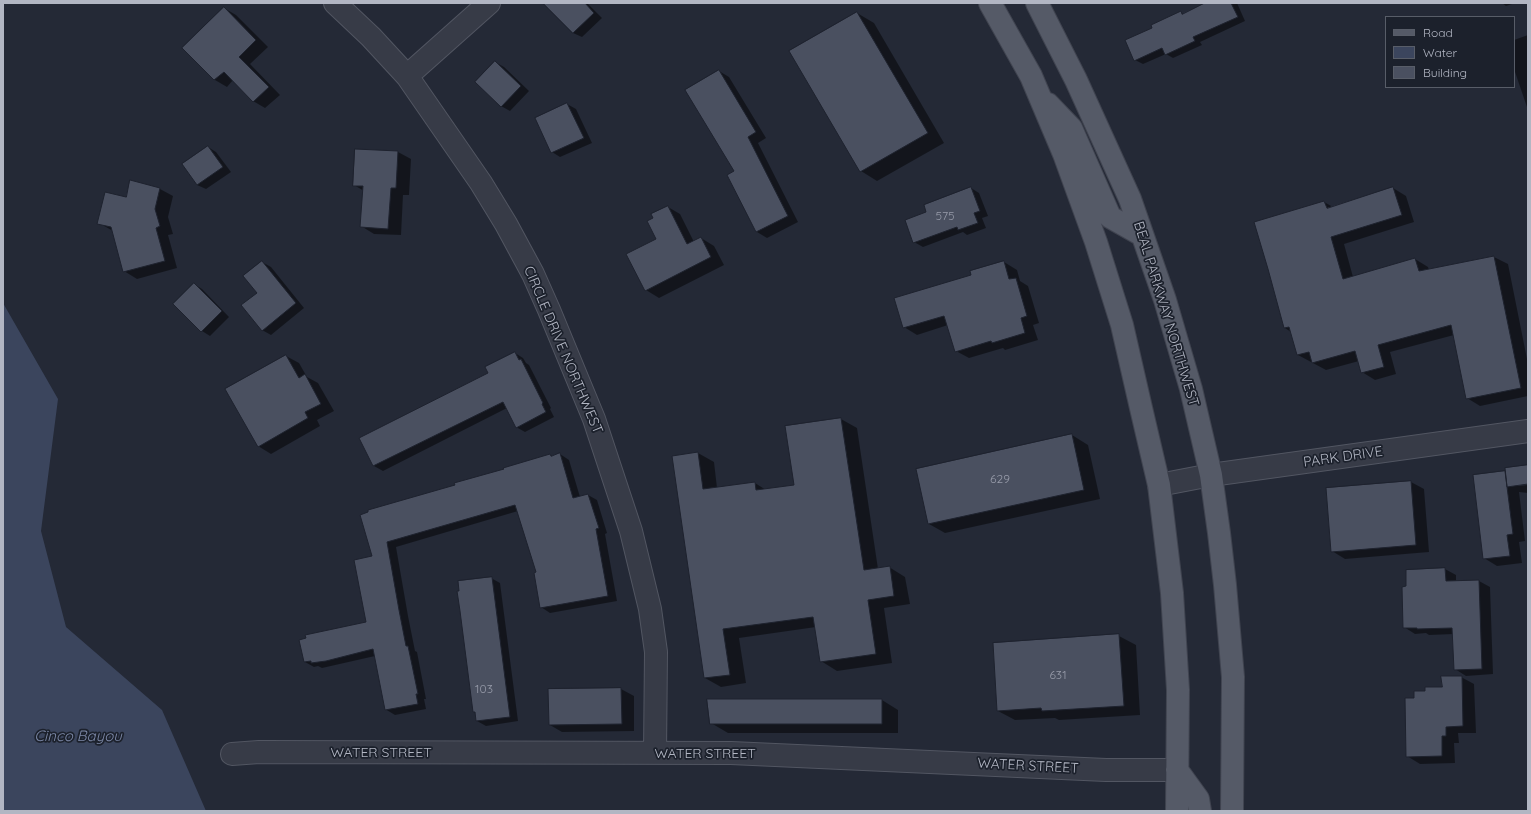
<!DOCTYPE html>
<style>
body{margin:0}
#map{position:relative;width:1531px;height:814px;overflow:hidden;background:#242936;font-family:Quicksand,sans-serif}
canvas{display:block}
.frame{position:absolute;inset:0;border:4px solid #b2b6c3;pointer-events:none}
.legend{position:absolute;left:1385px;top:16px;width:130px;height:72px;box-sizing:border-box;background:#1c212c;border:1px solid #585d68;margin:0;padding:5px 7px;list-style:none;font-size:12px;color:#b2b6c3}
.legend li{display:flex;align-items:center;gap:8px;height:20px}
.legend b{width:20px;border:1px solid #585d68}
</style>
<div id="map">
<canvas width="1531" height="814"></canvas>
<div class="frame"></div>
<ul class="legend">
<li><b style="height:5px;background:#555a67"></b>Road</li>
<li><b style="height:11px;background:#3b455d"></b>Water</li>
<li><b style="height:11px;background:#4a5060"></b>Building</li>
</ul>
</div>
<script>
const c = document.querySelector('canvas').getContext('2d');
c.lineJoin = 'round';
function paint(path, color) { c.fillStyle = color; c.fill(path, 'evenodd'); }
function trace(path, color, width, dash) { c.strokeStyle = color; c.lineWidth = width; c.lineCap = dash ? 'butt' : 'round'; c.setLineDash(dash || []); c.stroke(path); }
function label(font, color, halo, rows, align = 'center') {
  c.font = font + ' Quicksand,sans-serif'; c.lineWidth = 3.5; c.setLineDash([]); c.textBaseline = 'middle'; c.strokeStyle = halo; c.fillStyle = color; for (const [text, x, y, turn = 0] of rows) {
    c.save(); c.translate(x, y); c.rotate((+turn || 0) * Math.PI / 180); c.textAlign = isNaN(turn) ? turn : align; if (halo) c.strokeText(text, 0, 0); c.fillText(text, 0, 0); c.restore();
  }
}
paint(new Path2D(`
 M 3,303 L 58,399 L 41,531 L 66,627 L 162,710 L 206,811 L 3,811 Z`), '#3b455d');
paint(new Path2D(`
 M 555,3 L 587,3 L 602,18 L 582,37 L 573,33 Z
 M 1207,3 L 1237,3 L 1245,21 L 1200,42 L 1202,45 L 1173,58 L 1166,54 L 1143,64 L 1135,60 L 1153,28 L 1180,12 L 1184,14 Z
 M 1502,3 L 1515,3 L 1506,6 Z
 M 224,8 L 236,15 L 268,47 L 250,64 L 280,95 L 265,108 L 253,101 L 233,80 L 227,87 L 215,80 L 184,48 Z
 M 857,13 L 874,23 L 944,143 L 877,181 L 861,171 Z
 M 1528,35 L 1528,110 L 1514,69 L 1514,40 Z
 M 495,62 L 504,67 L 529,91 L 510,111 L 501,106 Z
 M 719,71 L 729,77 L 766,138 L 758,143 L 798,222 L 767,238 L 757,232 L 728,175 L 735,172 Z
 M 567,104 L 576,109 L 592,143 L 560,157 L 552,152 Z
 M 208,147 L 216,152 L 231,172 L 206,189 L 197,185 Z
 M 356,150 L 398,152 L 411,159 L 409,195 L 403,195 L 401,235 L 374,234 L 361,226 L 364,191 L 354,185 Z
 M 131,181 L 160,189 L 173,196 L 168,217 L 173,234 L 168,235 L 177,268 L 137,279 L 124,271 L 113,231 L 99,223 L 127,199 Z
 M 971,188 L 979,193 L 988,216 L 982,218 L 986,228 L 967,235 L 963,232 L 923,247 L 914,242 Z
 M 1393,188 L 1406,196 L 1414,222 L 1344,244 L 1353,277 L 1415,259 L 1428,267 L 1429,270 L 1494,257 L 1508,264 L 1528,364 L 1528,396 L 1480,406 L 1467,398 L 1454,335 L 1390,352 L 1396,374 L 1375,380 L 1362,372 L 1359,361 L 1326,370 L 1298,355 L 1291,332 L 1285,328 L 1324,202 L 1333,207 Z
 M 668,207 L 680,214 L 694,242 L 701,238 L 714,246 L 724,265 L 659,298 L 646,290 L 658,239 Z
 M 262,262 L 271,267 L 304,308 L 271,335 L 262,330 L 258,293 Z
 M 1004,262 L 1017,270 L 1020,281 L 1028,286 L 1039,323 L 1033,325 L 1038,340 L 1005,350 L 1003,348 L 969,358 L 956,351 L 948,325 L 917,335 L 904,327 L 973,276 Z
 M 194,284 L 202,289 L 229,317 L 210,336 L 202,331 Z
 M 515,353 L 523,358 L 526,363 L 529,365 L 551,408 L 550,409 L 554,417 L 525,432 L 516,427 L 507,408 L 383,471 L 374,466 L 361,438 L 489,374 Z
 M 286,356 L 299,363 L 307,377 L 318,383 L 334,411 L 317,420 L 320,426 L 271,454 L 258,446 Z
 M 841,419 L 857,428 L 878,569 L 889,567 L 905,577 L 910,604 L 884,608 L 892,663 L 837,671 L 821,661 L 816,627 L 739,638 L 746,683 L 721,687 L 705,678 L 698,453 L 714,462 L 717,488 L 755,483 L 766,490 L 795,486 L 786,426 Z
 M 1072,435 L 1088,445 L 1100,499 L 945,533 L 929,524 Z
 M 560,454 L 569,460 L 580,497 L 588,495 L 597,500 L 607,533 L 605,534 L 617,601 L 550,613 L 541,607 L 538,573 L 518,511 L 396,547 L 408,616 L 415,651 L 417,652 L 426,699 L 424,699 L 426,709 L 395,715 L 385,709 L 375,656 L 322,668 L 318,666 L 314,667 L 305,662 L 367,623 L 373,557 L 361,516 L 550,455 L 553,456 Z
 M 1528,466 L 1528,483 L 1518,484 L 1518,486 L 1528,485 L 1528,493 L 1519,492 L 1525,541 L 1519,542 L 1522,563 L 1497,566 L 1484,558 L 1505,472 Z
 M 1411,482 L 1424,489 L 1429,552 L 1345,559 L 1332,551 Z
 M 1445,569 L 1456,575 L 1456,582 L 1479,581 L 1490,587 L 1493,674 L 1466,676 L 1455,669 L 1454,634 L 1429,635 L 1426,633 L 1415,634 L 1404,627 L 1407,587 Z
 M 491,578 L 500,583 L 518,721 L 486,726 L 477,721 L 476,713 L 474,712 Z
 M 1119,636 L 1136,645 L 1140,715 L 1059,720 L 1055,718 L 1015,720 L 998,711 L 994,644 Z
 M 1461,677 L 1474,684 L 1476,733 L 1458,733 L 1459,743 L 1454,743 L 1455,763 L 1420,764 L 1407,756 L 1415,699 L 1426,692 L 1443,688 Z
 M 621,689 L 634,696 L 634,731 L 562,732 L 550,725 Z
 M 882,700 L 898,710 L 898,733 L 728,733 L 711,723 Z`), '#0007');
const building = new Path2D(`
 M 543,3 L 585,3 L 594,13 L 573,33 Z
 M 1205,3 L 1231,3 L 1238,17 L 1193,37 L 1195,41 L 1165,55 L 1162,48 L 1134,61 L 1125,40 L 1152,28 L 1151,25 L 1181,11 L 1182,14 Z
 M 224,7 L 256,40 L 239,57 L 269,87 L 253,102 L 224,72 L 214,80 L 182,48 Z
 M 857,12 L 928,133 L 860,172 L 789,51 Z
 M 495,61 L 521,86 L 501,107 L 475,82 Z
 M 719,70 L 756,132 L 748,137 L 788,216 L 756,232 L 727,175 L 734,171 L 685,90 Z
 M 567,103 L 584,138 L 551,153 L 535,118 Z
 M 208,146 L 223,167 L 197,185 L 182,164 Z
 M 355,149 L 398,151 L 396,188 L 391,188 L 388,229 L 360,227 L 363,186 L 353,186 Z
 M 130,180 L 160,188 L 155,209 L 160,226 L 156,228 L 165,261 L 123,272 L 111,227 L 97,224 L 105,192 L 126,197 Z
 M 971,187 L 980,211 L 974,213 L 978,223 L 958,230 L 957,227 L 913,243 L 905,220 L 926,212 L 924,205 Z
 M 1393,187 L 1402,215 L 1331,237 L 1343,279 L 1415,258 L 1419,271 L 1494,256 L 1521,388 L 1466,399 L 1451,325 L 1378,345 L 1384,367 L 1361,373 L 1355,351 L 1312,363 L 1309,352 L 1297,355 L 1289,327 L 1284,328 L 1268,269 L 1254,222 L 1324,201 L 1327,208 Z
 M 668,206 L 687,244 L 701,237 L 711,257 L 645,291 L 626,254 L 656,239 L 647,221 L 653,218 L 651,214 Z
 M 262,261 L 296,303 L 262,331 L 241,305 L 257,293 L 243,276 Z
 M 1004,261 L 1009,279 L 1016,278 L 1027,316 L 1021,318 L 1025,333 L 992,343 L 991,341 L 955,352 L 944,316 L 903,328 L 894,298 L 971,275 L 970,271 Z
 M 194,283 L 222,311 L 201,332 L 173,304 Z
 M 515,352 L 519,360 L 521,359 L 543,403 L 542,404 L 546,412 L 516,428 L 503,402 L 373,466 L 359,438 L 488,373 L 485,367 Z
 M 286,355 L 299,378 L 305,374 L 321,404 L 305,412 L 308,418 L 258,447 L 225,389 Z
 M 841,418 L 864,570 L 890,566 L 894,596 L 868,600 L 876,654 L 820,662 L 813,617 L 723,629 L 730,675 L 704,678 L 672,456 L 698,452 L 703,489 L 755,482 L 756,490 L 794,485 L 785,426 Z
 M 1072,434 L 1084,490 L 928,524 L 916,469 Z
 M 560,453 L 573,498 L 588,494 L 599,528 L 596,529 L 608,596 L 540,608 L 534,573 L 536,572 L 515,505 L 387,542 L 399,610 L 406,646 L 408,646 L 412,665 L 418,694 L 416,694 L 418,704 L 385,710 L 373,649 L 326,661 L 311,663 L 311,661 L 304,662 L 299,640 L 306,638 L 305,635 L 366,622 L 354,560 L 372,556 L 360,515 L 368,512 L 368,510 L 455,485 L 454,483 L 504,469 L 503,468 L 550,454 L 551,456 Z
 M 1528,465 L 1528,484 L 1507,487 L 1505,468 Z
 M 1505,471 L 1513,534 L 1507,535 L 1510,556 L 1483,559 L 1473,475 Z
 M 1411,481 L 1416,545 L 1331,552 L 1326,488 Z
 M 1445,568 L 1446,581 L 1479,580 L 1482,669 L 1454,670 L 1452,628 L 1417,629 L 1417,628 L 1403,628 L 1402,587 L 1406,586 L 1406,570 Z
 M 492,577 L 510,717 L 476,721 L 475,712 L 473,712 L 460,611 L 457,591 L 459,591 L 458,581 Z
 M 1119,634 L 1124,706 L 1042,711 L 1041,708 L 997,711 L 993,643 Z
 M 1441,676 L 1462,676 L 1463,726 L 1446,727 L 1446,736 L 1442,736 L 1442,756 L 1406,757 L 1405,698 L 1414,698 L 1414,691 L 1425,691 L 1425,687 L 1442,687 Z
 M 621,688 L 622,724 L 549,725 L 548,689 Z
 M 707,699 L 882,699 L 882,724 L 710,724 Z`);
paint(building, '#4a5060');
trace(building, '#1e222e', 1);
const street = new Path2D(`
 M 335,3 L 371,37 L 407,76 L 481,183 L 506,224 L 533,274 L 549,310 L 594,419 L 631,531 L 650,609 L 656,652 L 655,753
 M 407,76 L 489,3
 M 1159,485 L 1211,475 L 1528,431
 M 232,754 L 259,752 L 731,753 L 1106,770 L 1177,770`);
const primary = new Path2D(`
 M 990,3 L 1031,76 L 1064,154 L 1096,242 L 1122,325 L 1141,408 L 1159,485 L 1172,593 L 1178,690 L 1177,811
 M 1037,3 L 1076,80 L 1130,199 L 1165,300 L 1191,389 L 1211,475 L 1219,533 L 1225,585 L 1233,677 L 1232,811
 M 1048,104 L 1071,128 L 1110,217 L 1142,235
 M 1177,770 L 1198,799 L 1200,811`);
trace(street, '#525662', 24);
trace(primary, '#404450', 24);
trace(street, '#373b47', 22);
trace(primary, '#555a67', 22);
label('12px', '#989caa', null, [
 ["575",945,216],
 ["629",1000,479],
 ["631",1058,675],
 ["103",484,689]
]);
label('14px', '#b2b6c3', '#1c212c', [
 ["BEAL PARKWAY NORTHWEST",1166,314,73],
 ["CIRCLE DRIVE NORTHWEST",563,350,67],
 ["PARK DRIVE",1343,457,-8],
 ["WATER STREET",381,753],
 ["WATER STREET",705,754],
 ["WATER STREET",1028,766,3]
]);
label('italic 15px', '#7d89a8', '#1c212c', [
 ["Cinco Bayou",78,736]
]);
</script>
